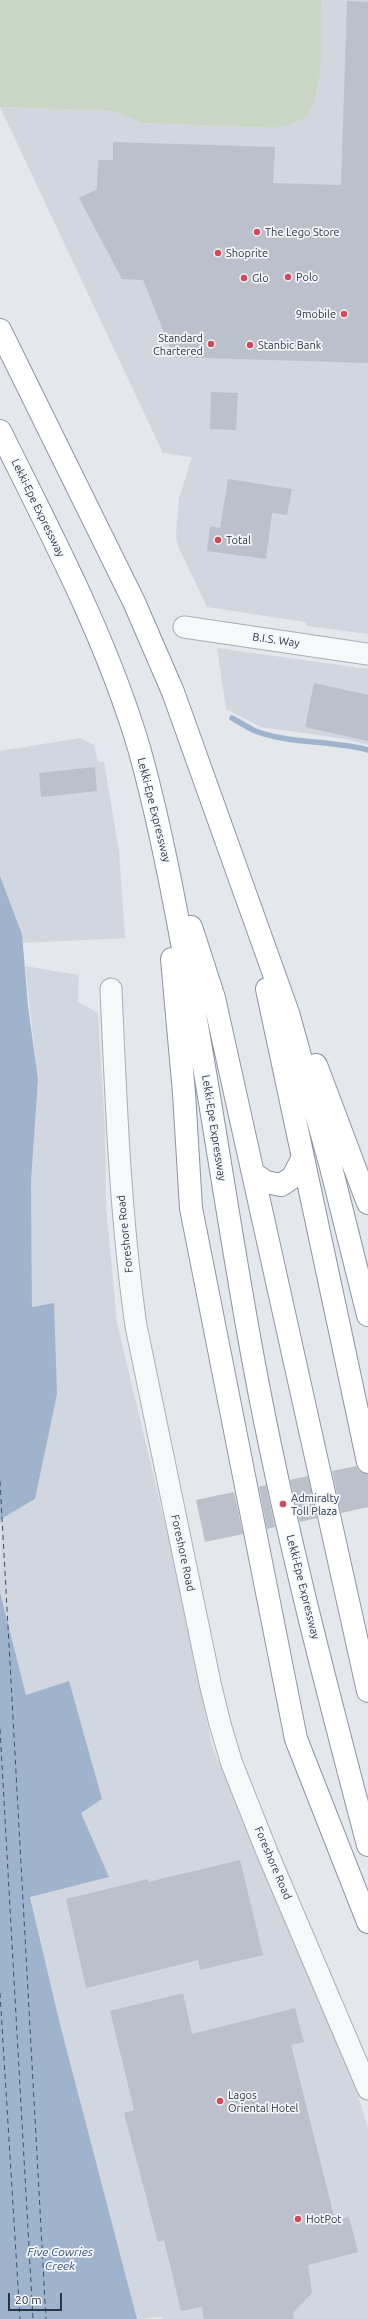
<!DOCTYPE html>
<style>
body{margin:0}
#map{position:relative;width:368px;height:2319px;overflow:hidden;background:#e4e7ec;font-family:Ubuntu,sans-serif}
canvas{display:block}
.scale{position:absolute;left:8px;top:2293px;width:54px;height:18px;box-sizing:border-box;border:2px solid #2b3445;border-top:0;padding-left:5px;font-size:12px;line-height:14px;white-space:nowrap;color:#2b3445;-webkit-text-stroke:3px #f4f6f9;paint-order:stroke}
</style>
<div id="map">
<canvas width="368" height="2319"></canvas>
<div class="scale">20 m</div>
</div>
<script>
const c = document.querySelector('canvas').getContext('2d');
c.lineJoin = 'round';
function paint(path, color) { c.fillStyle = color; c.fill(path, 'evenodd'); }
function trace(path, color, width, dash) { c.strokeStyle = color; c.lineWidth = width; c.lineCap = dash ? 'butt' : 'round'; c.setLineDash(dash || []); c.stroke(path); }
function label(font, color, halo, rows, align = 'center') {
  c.font = font + ' Ubuntu,sans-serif'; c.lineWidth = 3.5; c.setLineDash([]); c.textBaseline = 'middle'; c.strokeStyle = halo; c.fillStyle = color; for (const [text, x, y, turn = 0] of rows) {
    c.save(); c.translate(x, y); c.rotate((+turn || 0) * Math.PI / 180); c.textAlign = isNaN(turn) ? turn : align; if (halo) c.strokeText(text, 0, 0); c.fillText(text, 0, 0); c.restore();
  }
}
paint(new Path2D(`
 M 321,0 L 368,0 L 368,634 L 307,626 L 305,622 L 207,607 L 178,546 L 176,536 L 179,498 L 192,457 L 163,453 L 0,107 L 113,111 L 142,123 L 274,128 L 295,124 L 311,111 L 318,91 Z
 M 217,648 L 368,669 L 368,745 L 346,739 L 261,727 L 226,709 Z
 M 80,738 L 94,745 L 98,762 L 104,762 L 119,851 L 125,938 L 23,943 L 22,933 L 0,876 L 0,751 Z
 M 25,966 L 79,975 L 78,1002 L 98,1013 L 105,1131 L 106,1207 L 117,1323 L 177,1574 L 212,1746 L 290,1934 L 353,2079 L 368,2128 L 368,2319 L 163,2319 L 163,2317 L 137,2319 L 60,2024 L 30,1896 L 109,1877 L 26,1696 L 0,1592 L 1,1519 L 35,1499 L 54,1304 L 32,1307 L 31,1182 L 38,1079 Z`), '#d2d6de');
paint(new Path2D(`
 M 0,0 L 321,0 C 321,25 324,95 310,112 C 300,124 288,126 274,128 L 142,123 L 113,111 L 0,107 Z`), '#c9d6c5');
paint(new Path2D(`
 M 0,876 L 22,934 L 28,1006 L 38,1079 L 31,1182 L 32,1307 L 54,1303 L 57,1394 L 35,1499 L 1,1519 L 0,1526 Z
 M 0,1592 L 26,1695 L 69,1681 L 102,1799 L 81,1813 L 109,1877 L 30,1897 L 60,2024 L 137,2319 L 0,2319 Z`), '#9fb4cc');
trace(new Path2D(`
 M 232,718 C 239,722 246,726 253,730 C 285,744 332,740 368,750`), '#9fb4cc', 5.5);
trace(new Path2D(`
 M 0,1481 L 46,2319
 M 0,1729 L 33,2319
 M 0,1993 L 20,2319`), '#34527a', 1, [5, 4]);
paint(new Path2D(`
 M 347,1 L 368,2 L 368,363 L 174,357 L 143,280 L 122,279 L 79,198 L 97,189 L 98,160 L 113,160 L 113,142 L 275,147 L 273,183 L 341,185 Z
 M 211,392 L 238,393 L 236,430 L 210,429 Z
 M 228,479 L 292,489 L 287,515 L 272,513 L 266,559 L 207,551 L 210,526 L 220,528 Z
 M 314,683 L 368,695 L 368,741 L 305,727 Z
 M 95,767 L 97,791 L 41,797 L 39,773 Z
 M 356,1466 L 359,1471 L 368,1474 L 368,1507 L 341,1513 L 332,1471 Z
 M 308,1476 L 317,1518 L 300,1522 L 290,1480 Z
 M 266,1485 L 275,1527 L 267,1529 L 259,1487 Z
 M 234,1492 L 243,1534 L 205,1542 L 196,1500 Z
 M 240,1860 L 263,1955 L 200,1970 L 198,1960 L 86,1988 L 66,1899 L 148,1879 L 148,1882 Z
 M 183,1993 L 192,2034 L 295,2008 L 304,2042 L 291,2045 L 335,2220 L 349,2217 L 358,2252 L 308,2265 L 312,2293 L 293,2313 L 294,2319 L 204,2319 L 202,2307 L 181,2311 L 164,2240 L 158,2242 L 124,2113 L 134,2110 L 110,2011 Z`), '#bbc0ca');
const street = new Path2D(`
 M 184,627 L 368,654
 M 111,989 C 116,1102 120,1214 136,1326 L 210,1683 L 220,1724 L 232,1764 L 267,1852 L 368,2089`);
const highway = new Path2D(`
 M 0,330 L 134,602 L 173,692 L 288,1013 L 331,1167 L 368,1315
 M 0,431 C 51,534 106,637 139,748 C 157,812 170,877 182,943 C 209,1083 228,1224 254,1364 C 284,1526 326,1686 368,1845
 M 191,927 L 214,998 L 368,1691
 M 172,959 L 184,1093 L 191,1208 L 296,1739 L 368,1922
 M 267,989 L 368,1462
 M 316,1065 L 368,1203
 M 253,1173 L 266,1182 L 281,1185 L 293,1177 L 303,1157`);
trace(street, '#a9aeb7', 23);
trace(highway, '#8b94a3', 24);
trace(street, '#f7f8fa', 21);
trace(highway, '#fff', 22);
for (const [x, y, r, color] of [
 [257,232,4,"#d1495b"],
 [218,253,4,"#d1495b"],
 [288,277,4,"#d1495b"],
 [244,278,4,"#d1495b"],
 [344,314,4,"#d1495b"],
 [211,344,4,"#d1495b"],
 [250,345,4,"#d1495b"],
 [218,540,4,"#d1495b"],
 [283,1504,4,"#d1495b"],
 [220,2101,4,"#d1495b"],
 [298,2219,4,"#d1495b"]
]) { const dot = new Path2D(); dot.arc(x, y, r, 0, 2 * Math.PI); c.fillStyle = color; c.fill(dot); trace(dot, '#f4f6f9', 1.5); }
label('11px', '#2b3445', '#f4f6f9', [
 ["The Lego Store",265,232],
 ["Shoprite",226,253],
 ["Polo",296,277],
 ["Glo",252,278],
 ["9mobile",336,314,"right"],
 ["Standard",203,338,"right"],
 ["Chartered",203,351,"right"],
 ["Stanbic Bank",258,345],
 ["Total",226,540],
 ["Admiralty",291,1498],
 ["Toll Plaza",291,1511],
 ["Lagos",228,2095],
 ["Oriental Hotel",228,2108],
 ["HotPot",306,2219]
], 'left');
label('11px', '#2b3445', '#f4f6f9', [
 ["Lekki-Epe Expressway",38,508,64],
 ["B.I.S. Way",276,640,8],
 ["Lekki-Epe Expressway",154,810,76],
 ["Lekki-Epe Expressway",214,1128,81],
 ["Foreshore Road",125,1234,-96],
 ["Foreshore Road",183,1553,78],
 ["Lekki-Epe Expressway",303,1587,76],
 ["Foreshore Road",273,1863,67]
]);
label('italic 12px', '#34527a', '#f4f6f9', [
 ["Five Cowries",60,2252],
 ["Creek",60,2266]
]);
</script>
